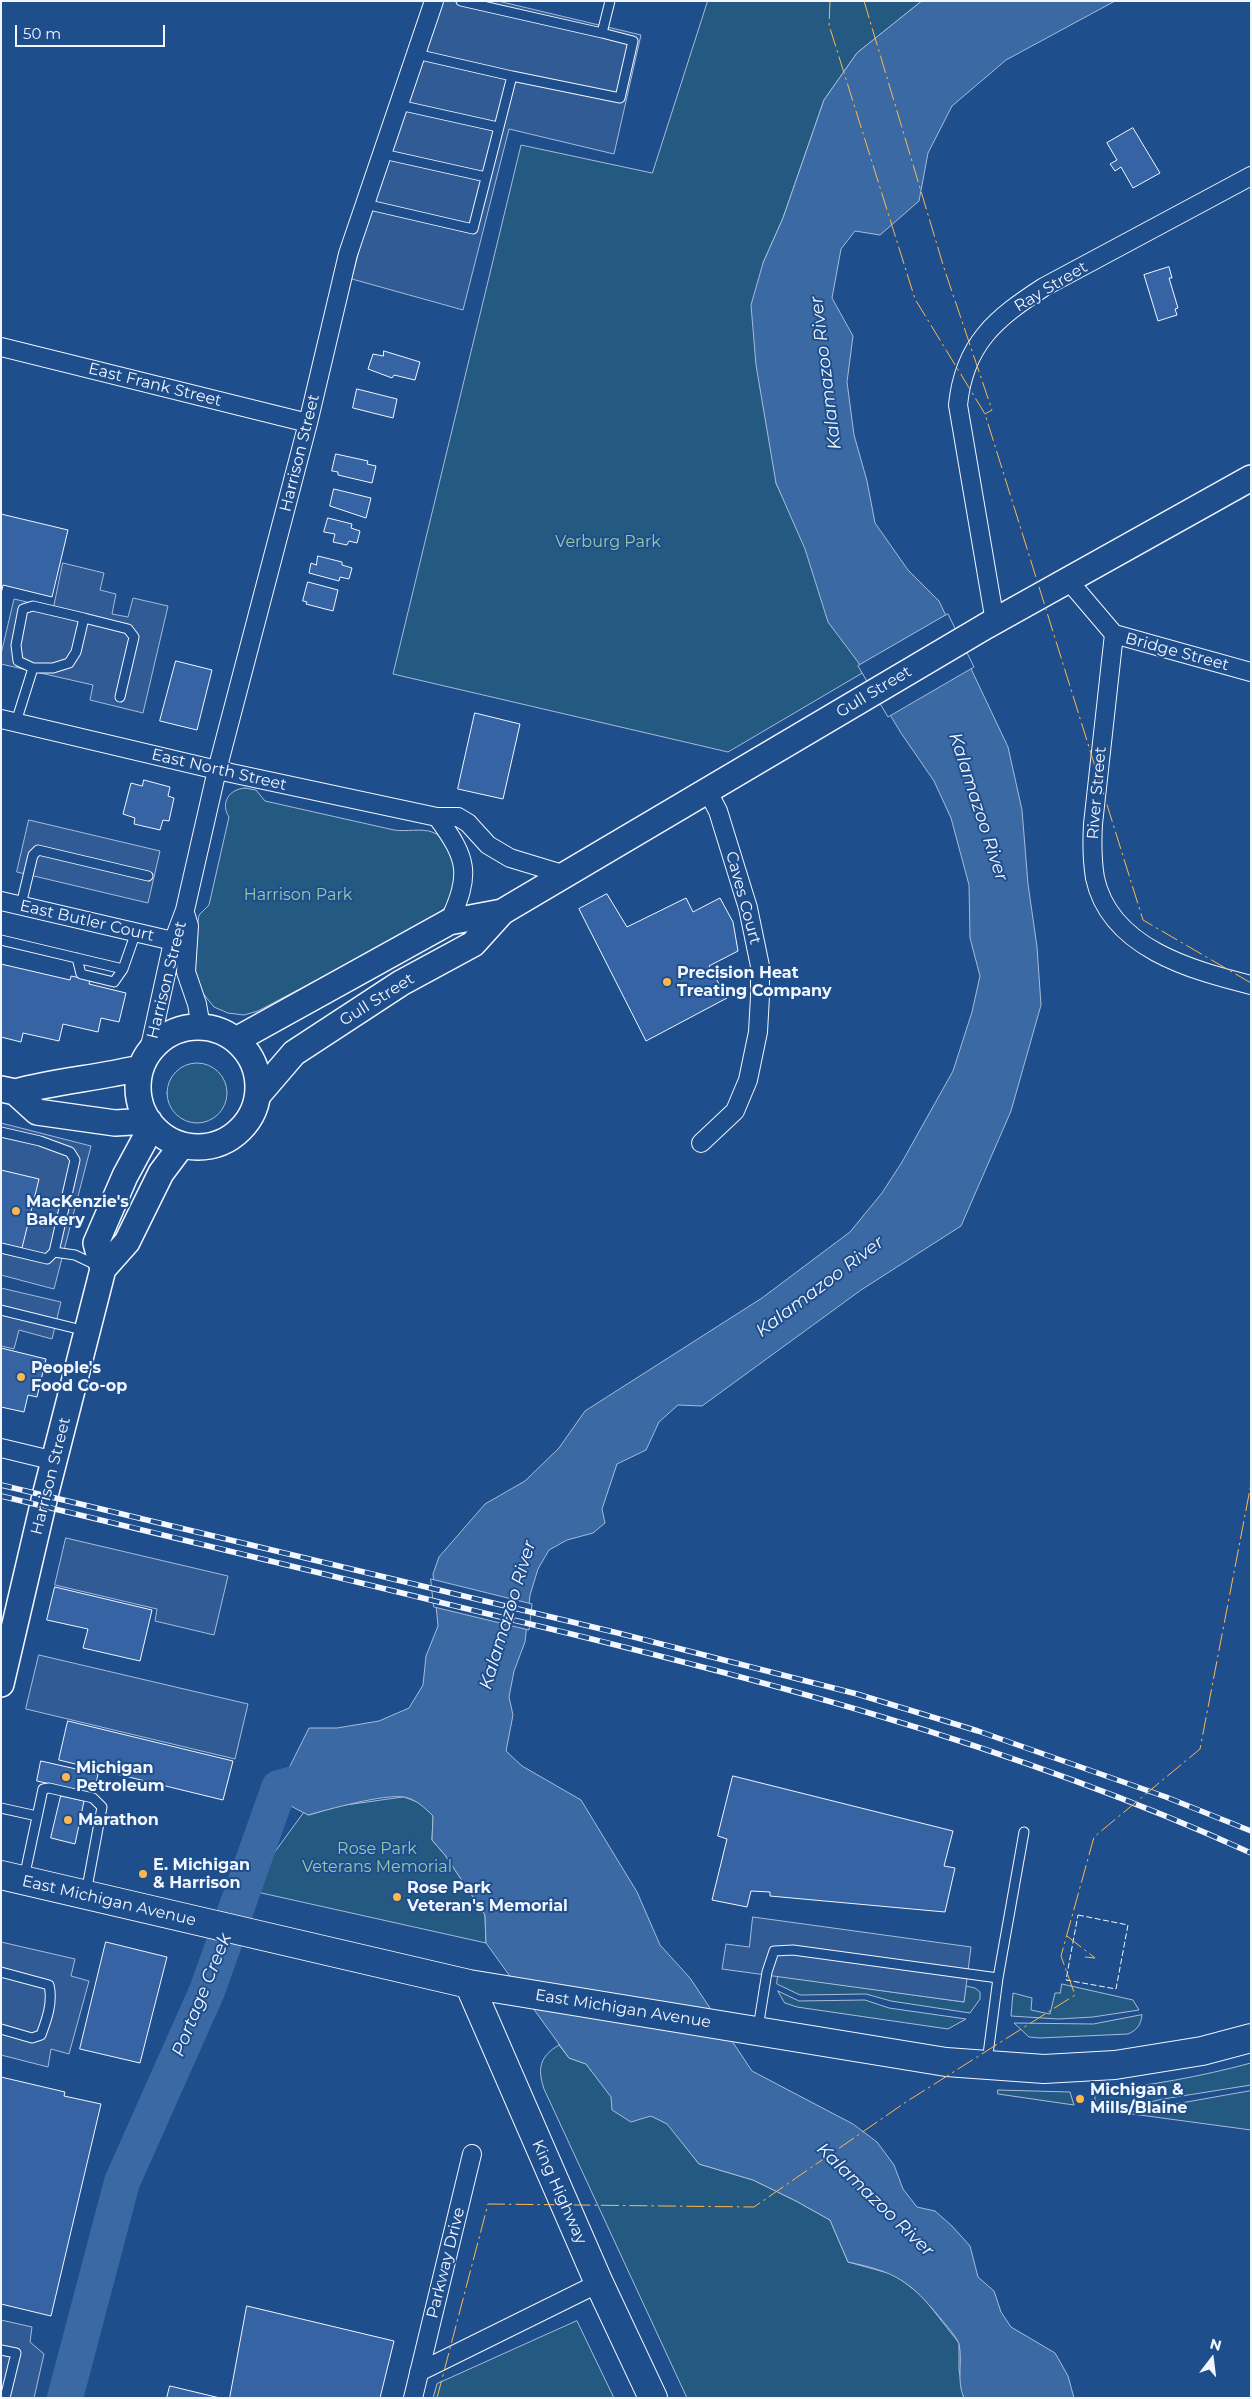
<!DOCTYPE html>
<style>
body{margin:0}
#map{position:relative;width:1252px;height:2399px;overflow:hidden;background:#1f4e8c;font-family:Montserrat,sans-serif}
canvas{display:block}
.frame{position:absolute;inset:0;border:2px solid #f2f6ff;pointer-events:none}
.north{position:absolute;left:1187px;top:2334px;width:50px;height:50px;-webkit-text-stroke:4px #1f4e8c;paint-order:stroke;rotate:15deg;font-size:14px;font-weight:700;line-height:20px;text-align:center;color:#f2f6ff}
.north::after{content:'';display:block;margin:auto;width:18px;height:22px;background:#f2f6ff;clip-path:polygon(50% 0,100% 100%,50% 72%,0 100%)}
.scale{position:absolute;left:15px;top:25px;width:150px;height:22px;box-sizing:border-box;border:2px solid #f2f6ff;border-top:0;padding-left:6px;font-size:15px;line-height:18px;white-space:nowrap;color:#f2f6ff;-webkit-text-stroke:4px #1f4e8c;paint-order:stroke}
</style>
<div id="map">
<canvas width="1252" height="2399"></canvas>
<div class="frame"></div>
<div class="north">N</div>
<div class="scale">50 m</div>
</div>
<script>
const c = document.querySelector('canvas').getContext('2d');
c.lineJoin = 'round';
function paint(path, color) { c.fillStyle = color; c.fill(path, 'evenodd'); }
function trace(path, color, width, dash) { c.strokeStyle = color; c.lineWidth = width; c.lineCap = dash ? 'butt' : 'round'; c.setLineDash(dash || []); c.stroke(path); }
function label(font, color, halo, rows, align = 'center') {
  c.font = font + ' Montserrat,sans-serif'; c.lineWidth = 4; c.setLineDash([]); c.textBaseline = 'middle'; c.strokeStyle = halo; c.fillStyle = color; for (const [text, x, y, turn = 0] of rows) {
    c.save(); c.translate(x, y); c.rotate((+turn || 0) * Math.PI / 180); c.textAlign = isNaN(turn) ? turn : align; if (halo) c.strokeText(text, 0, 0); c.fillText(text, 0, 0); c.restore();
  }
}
const green = new Path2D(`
 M 708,1 L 922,1 L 857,53 L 824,100 L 783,218 L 763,263 L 776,483 L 864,672 L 728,752 L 393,674 L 521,145 L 652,173 Z
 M 245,788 L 256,790 L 265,801 L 394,830 C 406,832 421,828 432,832 C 457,841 459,880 449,901 C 446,908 439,913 434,918 L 258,1011 L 244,1015 L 228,1013 L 214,1007 L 201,991 L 195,973 L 196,937 L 199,915 L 209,905 L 229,817 C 220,803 229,789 245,788 Z
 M167 1093a30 30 0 1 1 60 0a30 30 0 1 1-60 0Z
 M 404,1797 L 420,1803 L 433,1816 L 432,1840 L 445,1855 L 485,1915 L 486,1943 L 257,1892 L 255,1879 L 304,1812 L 309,1815 L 339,1806 Z
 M 778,1976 L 964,2002 L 966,1986 L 975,1988 L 980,1992 L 980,1999 L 970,2013 L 891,2001 L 866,1994 L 800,1995 L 777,1984 Z
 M 1062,1984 L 1133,2000 L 1139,2010 L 1093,2017 L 1058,2019 L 1011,2016 L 1013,1993 L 1032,1998 L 1031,2010 L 1050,2014 L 1055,1993 L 1060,1993 Z
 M 778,1991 L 799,2001 L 865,2000 L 889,2008 L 966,2019 L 948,2029 L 797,2007 L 785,2003 Z
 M 1142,2015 C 1141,2025 1137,2030 1128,2034 L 1040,2038 L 1029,2037 L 1014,2023 L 1093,2024 Z
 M 559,2045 L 569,2058 L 586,2064 L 612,2097 L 668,2124 L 699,2164 L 753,2180 L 796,2201 L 830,2220 L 848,2262 L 895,2275 L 922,2296 L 959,2343 L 959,2370 L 964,2398 L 687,2398 L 544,2089 C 537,2068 540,2056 559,2045 Z
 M 1251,2063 L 1251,2085 L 1163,2099 L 1112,2111 L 1095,2108 L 1095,2091 C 1148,2086 1199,2077 1251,2063 Z
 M 998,2090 L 1070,2092 L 1074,2105 L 998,2094 Z
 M 1251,2091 L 1251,2130 L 1125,2113 Z
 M 577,2321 L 614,2398 L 433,2398 L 437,2384 Z`);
paint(green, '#245a82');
trace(green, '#a8bbd7', 1);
const parking = new Path2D(`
 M 425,1 L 498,1 L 641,35 L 614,154 L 509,129 L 463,310 L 352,279 Z
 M 63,563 L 104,573 L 100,590 L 116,594 L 112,614 L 128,617 L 133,598 L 168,606 L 143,713 L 90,700 L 93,685 L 1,664 L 1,654 L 14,599 L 53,608 Z
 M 29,820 L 160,851 L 148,903 L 17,872 Z
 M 1,1123 L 91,1146 L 54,1289 L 1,1275 Z
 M 1,1288 L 61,1302 L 52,1339 L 19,1330 L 14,1349 L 1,1346 Z
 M 66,1538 L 228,1576 L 214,1635 L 155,1621 L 157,1609 L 55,1585 Z
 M 39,1655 L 248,1704 L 235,1759 L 26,1709 Z
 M 753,1917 L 971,1947 L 964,2002 L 722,1969 L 726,1944 L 749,1947 Z
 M 1,1942 L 75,1959 L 71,1976 L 89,1981 L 69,2054 L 51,2049 L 48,2067 L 1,2055 Z
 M 1,2320 L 32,2327 L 30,2342 L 44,2354 L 34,2398 L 1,2398 Z`);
paint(parking, '#305b95');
trace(parking, '#a8bbd7', 1);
const water = new Path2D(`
 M 922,1 L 1115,1 L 1006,60 L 952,106 L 928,153 L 919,201 L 880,235 L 855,231 L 841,249 L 832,298 L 853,336 L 847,382 L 854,435 L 867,481 L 875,523 L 908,570 L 939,601 L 1008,747 L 1022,810 L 1028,884 L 1037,947 L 1041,1005 L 1011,1111 L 961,1226 L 861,1290 L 702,1406 L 678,1405 L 659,1422 L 646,1450 L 617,1464 L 602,1509 L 605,1523 L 593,1533 L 567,1540 L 549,1550 L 538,1569 L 530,1595 L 525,1642 L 514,1671 L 509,1697 L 513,1715 L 506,1751 L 522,1766 L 581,1800 L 637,1892 L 660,1945 L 690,1978 L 752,2071 L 853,2124 L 877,2142 L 894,2165 L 903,2189 L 917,2207 L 935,2211 L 952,2226 L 970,2246 L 978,2277 L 994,2291 L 1001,2312 L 1011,2327 L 1055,2353 L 1068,2376 L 1074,2398 L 964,2398 C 956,2381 963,2361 959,2344 C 956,2336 946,2325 941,2319 C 910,2281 896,2272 848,2262 L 830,2220 L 796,2201 L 753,2180 L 699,2164 L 667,2124 L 651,2116 L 631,2122 L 612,2110 L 611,2097 L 586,2064 L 569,2058 L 486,1943 L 485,1915 L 445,1855 L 432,1840 L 433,1816 C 425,1808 416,1799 404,1797 C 383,1794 330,1809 308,1815 L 287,1804 L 279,1788 L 309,1728 L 337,1728 L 379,1721 L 409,1708 L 423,1685 L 426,1656 L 438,1626 L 433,1574 L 439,1557 L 485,1504 L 525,1481 L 559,1448 L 585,1411 L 762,1298 L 850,1232 L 882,1193 L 902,1162 L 953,1071 L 972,1012 L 980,976 L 970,938 L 969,885 L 951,818 L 934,781 L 901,733 L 858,662 L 828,622 L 805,549 L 776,483 L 756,365 L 751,305 L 763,263 L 783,218 L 824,100 L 857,53 Z`);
paint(water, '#3b69a3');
trace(water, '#a8bbd7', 1);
const pier = new Path2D(`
 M 948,614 L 974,667 L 888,717 L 858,666 Z
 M 431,1579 L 532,1604 L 529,1630 L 434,1607 Z`);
paint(pier, '#1f4e8c');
trace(pier, '#a8bbd7', 1);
trace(new Path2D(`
 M 65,2398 L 122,2182 L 207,1991 L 279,1788 L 328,1775`), '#3b69a3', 36);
const building = new Path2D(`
 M 1133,128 L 1160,173 L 1133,188 L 1121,167 L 1115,171 L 1110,164 L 1117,160 L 1107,143 Z
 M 1169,267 L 1172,278 L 1169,278 L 1178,308 L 1175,309 L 1177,315 L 1158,321 L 1144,275 Z
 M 384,351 L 420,362 L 415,380 L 394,375 L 392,378 L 368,369 L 373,354 L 383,356 Z
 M 357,389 L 397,399 L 393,418 L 353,408 Z
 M 336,454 L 368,461 L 367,464 L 376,466 L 372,483 L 338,475 L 338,472 L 332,471 Z
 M 334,489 L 371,498 L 366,518 L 330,506 Z
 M 1,514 L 68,530 L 52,597 L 3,585 L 1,594 Z
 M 328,518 L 352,524 L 351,528 L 360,531 L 357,543 L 349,541 L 347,545 L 333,542 L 335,534 L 324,532 Z
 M 318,556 L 342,562 L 342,565 L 352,568 L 349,579 L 340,577 L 339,581 L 309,573 L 311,563 L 316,565 Z
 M 308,582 L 338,590 L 333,611 L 306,604 L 307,602 L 303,601 Z
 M 176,661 L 212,670 L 197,730 L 160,721 Z
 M 475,713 L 520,724 L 503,799 L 458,789 Z
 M 144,780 L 170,787 L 168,796 L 174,798 L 169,821 L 163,820 L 160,830 L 134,824 L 135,818 L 123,814 L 131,783 L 142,786 Z
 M 607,894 L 627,927 L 686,898 L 693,912 L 720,898 L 733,922 L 738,951 L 709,966 L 727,998 L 646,1041 L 579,909 Z
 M 1,964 L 70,980 L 71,976 L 90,980 L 89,984 L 126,993 L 119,1022 L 101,1018 L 98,1032 L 63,1024 L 59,1041 L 23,1033 L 21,1042 L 1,1037 Z
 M 1,1170 L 39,1179 L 22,1248 L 1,1243 Z
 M 1,1348 L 46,1359 L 37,1397 L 28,1395 L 24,1412 L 1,1407 Z
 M 55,1587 L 152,1610 L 140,1661 L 83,1648 L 88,1629 L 47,1620 Z
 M 68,1721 L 233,1761 L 223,1800 L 59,1760 Z
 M 41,1761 L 98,1774 L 94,1794 L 37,1781 Z
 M 733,1776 L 953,1831 L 944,1866 L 955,1868 L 945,1912 L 770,1896 L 770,1892 L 751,1891 L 747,1907 L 712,1900 L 727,1839 L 718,1836 Z
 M 61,1796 L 84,1801 L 75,1844 L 51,1838 Z
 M 106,1942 L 167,1957 L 140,2063 L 80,2049 Z
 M 1,2077 L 65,2092 L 64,2096 L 101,2104 L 51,2316 L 1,2304 Z
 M 247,2306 L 394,2341 L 380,2398 L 230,2398 Z
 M 170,2386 L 220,2398 L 167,2398 Z`);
paint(building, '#3563a3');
trace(building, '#f2f6ff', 1);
const lane = new Path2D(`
 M 461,1 L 602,33 L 610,1
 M 416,54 L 512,76
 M 399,105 L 498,127
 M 383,154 L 486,177
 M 365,204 L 473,229 L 512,76 L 620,98 L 633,41 L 602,33
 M 33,668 L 18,661 L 16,645 L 23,609 L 33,606 L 84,618
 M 16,722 L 33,668 L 53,668 L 69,663 L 76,652 L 84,618 L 128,629 L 134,637 L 120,697
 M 21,905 L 33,855 L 38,850 L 148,876
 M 1,940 L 123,969 L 136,932
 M 77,958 L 81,974 L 114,982 L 123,969
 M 1,1132 L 40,1141 L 70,1152 L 75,1160 L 54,1252 L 47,1259 L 1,1248
 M 54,1252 L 75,1255 L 98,1266
 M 1,1310 L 86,1331
 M 1,1808 L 37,1816
 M 24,1878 L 43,1789 L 49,1788 L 93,1798 L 102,1807 L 86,1893
 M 1,1972 L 49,1985 C 53,2002 47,2019 41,2035 L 32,2038 L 1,2029
 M 758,2028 L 767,1972 L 774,1951 L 793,1950 L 998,1978 L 1024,1832
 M 987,2062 L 998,1978
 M 1,2350 L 16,2353 L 5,2398`);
const street = new Path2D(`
 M 1,347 L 308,423
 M 1068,580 L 1114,634 L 1251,672
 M 995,622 L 958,405 C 964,344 996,318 1044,287 L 1251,176
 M 1114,634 L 1093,824 C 1092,842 1092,860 1095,878 C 1110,948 1191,970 1251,985
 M 1,719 L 217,770 L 437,817 L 458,817 L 468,823 L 488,845 L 510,858 L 566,875
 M 437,817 C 468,859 471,874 449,922
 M 1,901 L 173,941
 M 185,913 L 189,926 L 186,972 L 197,1004 L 201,1027
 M 149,1051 L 173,942 L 185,910 L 217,770 L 308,423 L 348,254 L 434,1
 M 701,1143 L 735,1111 L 748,1080 L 758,1032 L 760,996 L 760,966 L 748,908 L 718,811 L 707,790
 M 1,1448 L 55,1461
 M 419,2372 L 599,2283
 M 413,2398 L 472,2154`);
const secondary = new Path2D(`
 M138 1087a60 60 0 1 1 120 0a60 60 0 1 1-120 0Z
 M 236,1040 L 449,922 L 502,912
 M 1,1089 L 15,1092 L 37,1112 L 115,1123 L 149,1121
 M 15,1092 C 56,1081 98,1078 140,1068
 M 258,1095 L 294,1053 L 401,983 L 473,944 L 502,912 L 986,626 L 1251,478
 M 103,1269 L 127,1242 L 161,1173 L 182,1145
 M 1,1684 L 45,1496 L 103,1269 L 96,1243 L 125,1176 L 152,1126`);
const primary = new Path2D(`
 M 1,1875 L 469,1984 L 946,2062 L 1044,2069 L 1115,2065 L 1202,2051 L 1251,2038
 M 469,1984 L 599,2283 L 653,2398`);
trace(lane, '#f2f6ff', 11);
trace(street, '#f2f6ff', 20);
trace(secondary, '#f2f6ff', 28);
trace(primary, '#f2f6ff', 30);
trace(lane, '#1f4e8c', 9);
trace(street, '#1f4e8c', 18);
trace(secondary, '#1f4e8c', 25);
trace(primary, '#1f4e8c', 28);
const rail = new Path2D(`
 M 1,1485 L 618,1633 L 857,1694 L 978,1731 L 1166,1797 L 1251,1831
 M 1,1496 C 162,1534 323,1574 484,1613 C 745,1675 1006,1741 1251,1853`);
trace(rail, '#f2f6ff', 5.5);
trace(rail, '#1f4e8c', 4, [11]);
trace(new Path2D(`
 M 1078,1915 L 1128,1925 L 1116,1989 L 1066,1980 Z`), '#f2f6ff', 1, [6, 2.5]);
trace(new Path2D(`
 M 830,1 L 829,25 L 915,299 L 985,414 L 1143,920 L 1251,983
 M 864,1 L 944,268 L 992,410 L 985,414
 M 1067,1936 L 1095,1958 L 1085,1957
 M 437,2398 L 488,2204 L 754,2207 L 906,2102 L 1075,1995 L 1061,1956 L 1094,1837 L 1200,1749 L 1251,1484`), '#ffb74d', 1, [18, 4, 2.5, 4]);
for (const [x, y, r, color] of [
 [667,982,5,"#ffb74d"],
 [16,1211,5,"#ffb74d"],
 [21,1377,5,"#ffb74d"],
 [66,1777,5,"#ffb74d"],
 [68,1820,5,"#ffb74d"],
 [143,1874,5,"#ffb74d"],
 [397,1897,5,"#ffb74d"],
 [1080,2099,5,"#ffb74d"]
]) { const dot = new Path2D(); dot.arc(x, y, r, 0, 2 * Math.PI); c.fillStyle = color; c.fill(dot); trace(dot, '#1f4e8c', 2); }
label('16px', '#f2f6ff', '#1f4e8c', [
 ["Ray Street",1051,287,-31],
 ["East Frank Street",155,385,14],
 ["Harrison Street",300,453,-76],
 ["Bridge Street",1177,652,15],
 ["Gull Street",874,692,-31],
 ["East North Street",219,770,13],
 ["River Street",1097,793,-85],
 ["Caves Court",743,898,75],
 ["East Butler Court",87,921,13],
 ["Harrison Street",167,980,-76],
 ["Gull Street",377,1000,-32],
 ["Harrison Street",51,1476,-76],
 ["East Michigan Avenue",109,1901,13],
 ["East Michigan Avenue",623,2009,9],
 ["King Highway",559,2192,66],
 ["Parkway Drive",446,2263,-76]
]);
label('16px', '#97c8a6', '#1f4e8c', [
 ["Verburg Park",608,542],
 ["Harrison Park",298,895],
 ["Rose Park",377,1849],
 ["Veterans Memorial",377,1867]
]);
label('bold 16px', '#f2f6ff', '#1f4e8c', [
 ["Precision Heat",677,973],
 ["Treating Company",677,991],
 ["MacKenzie's",26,1202],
 ["Bakery",26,1220],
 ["People's",31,1368],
 ["Food Co-op",31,1386],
 ["Michigan",76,1768],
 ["Petroleum",76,1786],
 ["Marathon",78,1820],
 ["E. Michigan",153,1865],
 ["& Harrison",153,1883],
 ["Rose Park",407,1888],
 ["Veteran's Memorial",407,1906],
 ["Michigan &",1090,2090],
 ["Mills/Blaine",1090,2108]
], 'left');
label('italic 18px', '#f2f6ff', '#1f4e8c', [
 ["Kalamazoo River",826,373,-97],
 ["Kalamazoo River",978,807,72],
 ["Kalamazoo River",820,1287,-37],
 ["Kalamazoo River",508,1615,-73],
 ["Portage Creek",202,1995,-68],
 ["Kalamazoo River",875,2200,44]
]);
</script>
